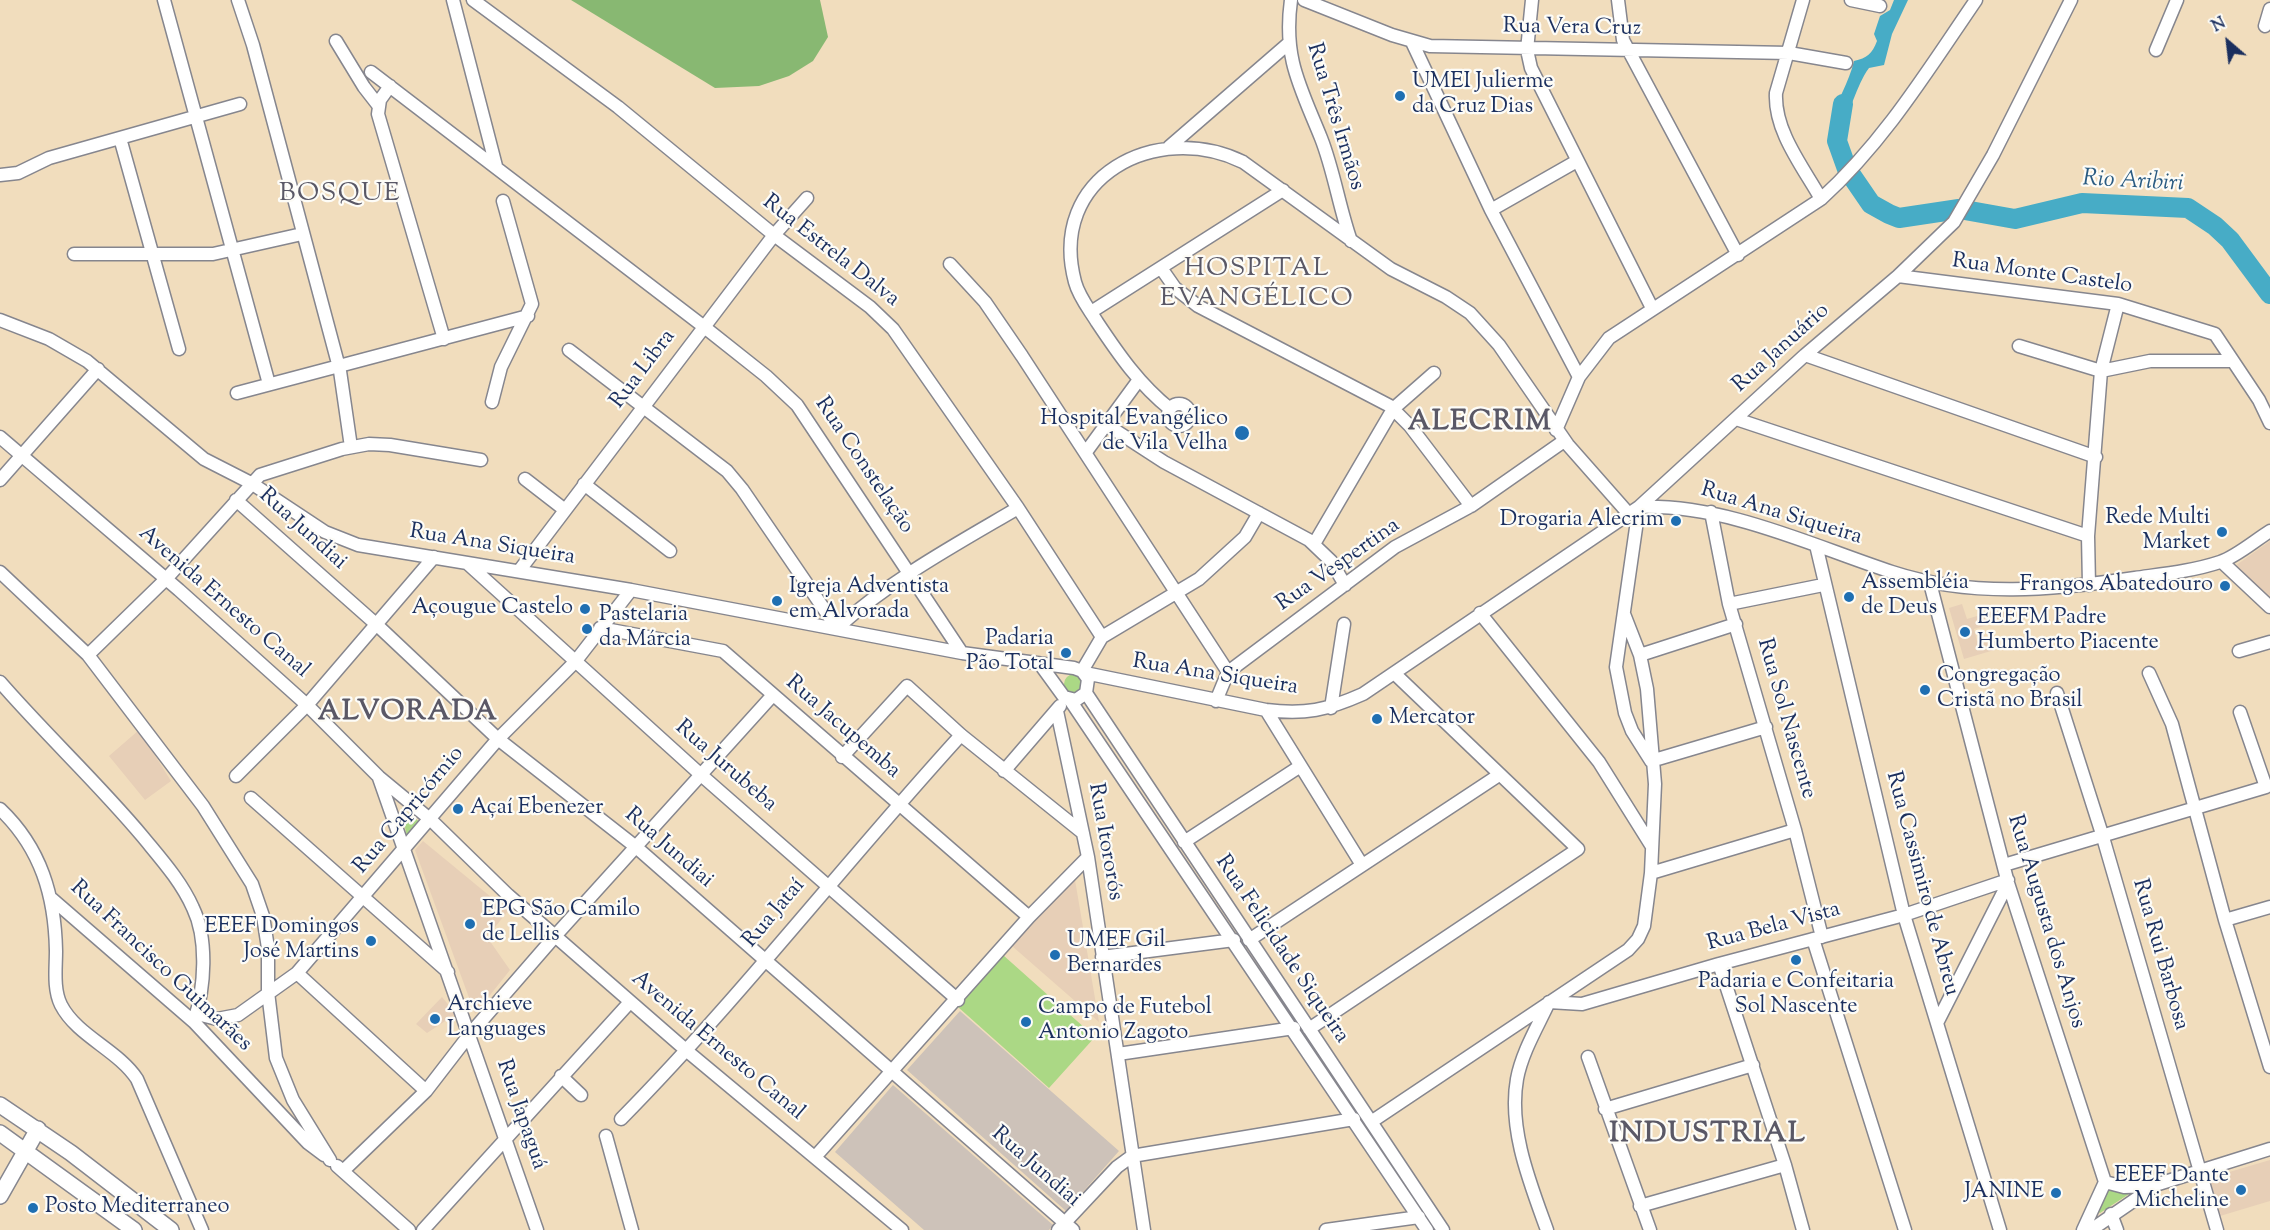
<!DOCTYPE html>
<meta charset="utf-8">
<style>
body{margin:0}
#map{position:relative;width:2270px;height:1230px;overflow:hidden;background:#f1ddbd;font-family:"Sorts Mill Goudy",serif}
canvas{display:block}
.north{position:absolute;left:2198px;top:12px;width:60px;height:60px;-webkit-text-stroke:4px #fdfcf7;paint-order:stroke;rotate:332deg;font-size:16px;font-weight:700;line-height:24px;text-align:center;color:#1b2f5e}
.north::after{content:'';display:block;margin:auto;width:21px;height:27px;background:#1b2f5e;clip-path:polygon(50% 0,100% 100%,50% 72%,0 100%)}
</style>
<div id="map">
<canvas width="2270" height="1230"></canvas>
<div class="north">N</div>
</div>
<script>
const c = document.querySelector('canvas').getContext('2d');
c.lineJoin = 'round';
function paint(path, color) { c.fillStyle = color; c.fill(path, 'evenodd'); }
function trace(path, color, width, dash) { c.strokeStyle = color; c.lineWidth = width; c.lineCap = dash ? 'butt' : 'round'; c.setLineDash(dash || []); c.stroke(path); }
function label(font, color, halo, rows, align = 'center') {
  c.font = font + ' "Sorts Mill Goudy",serif'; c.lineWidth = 4.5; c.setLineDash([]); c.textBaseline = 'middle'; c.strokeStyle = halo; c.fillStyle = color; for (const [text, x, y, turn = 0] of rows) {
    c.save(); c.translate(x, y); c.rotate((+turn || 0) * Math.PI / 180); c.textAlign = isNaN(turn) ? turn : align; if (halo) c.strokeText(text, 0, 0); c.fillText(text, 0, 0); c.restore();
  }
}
paint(new Path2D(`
 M 2270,541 L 2270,602 L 2235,566 Z
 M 1962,604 L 1967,619 L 2014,605 L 2017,616 L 1974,629 L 1977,641 L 1997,636 L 2001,648 L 1964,659 L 1949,608 Z
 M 139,730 L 171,781 L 145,800 L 109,756 Z
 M 423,841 L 508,911 L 487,937 L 510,970 L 475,1014 L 415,850 Z
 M 1074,874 L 1099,1022 L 1012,946 Z
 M 442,997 L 456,1014 L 427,1033 L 416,1024 Z
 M 2270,1160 L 2270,1201 L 2220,1216 L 2209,1178 Z`), '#e7cfb7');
paint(new Path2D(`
 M 960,1011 L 1119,1151 L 1066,1211 L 907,1070 Z
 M 893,1085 L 1053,1225 L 1049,1230 L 924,1230 L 835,1152 Z`), '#cdc2b9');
paint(new Path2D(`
 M1064 684a10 10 0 1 1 20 0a10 10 0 1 1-20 0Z
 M 401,808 L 420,822 L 407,837 Z
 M 1003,955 L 1095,1037 L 1049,1088 L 958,1007 Z
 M 2107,1189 L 2129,1194 L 2100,1213 L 2097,1211 Z`), '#abd885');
paint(new Path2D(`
 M 571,0 L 820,0 L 828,37 L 813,61 L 789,76 L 759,86 L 715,88 Z`), '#88b872');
paint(new Path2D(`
 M 1894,0 L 1908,0 L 1892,34 L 1884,65 L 1869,68 C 1855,87 1853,111 1837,128 L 1834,128 L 1831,122 C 1836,101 1849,83 1854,61 C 1867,58 1872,54 1877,41 L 1874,34 L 1880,16 L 1890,10 Z`), '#47acc6');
trace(new Path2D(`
 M 1843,104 L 1837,141 L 1847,169 L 1871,204 L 1889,214 L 1899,218 L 1959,209 L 2015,219 L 2082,203 L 2188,208 L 2215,226 L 2230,240 L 2270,294`), '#47acc6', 20);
const minor = new Path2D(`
 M 164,0 L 269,384
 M 238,0 L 253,45 L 340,371 L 351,447
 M 453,0 L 496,166
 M 473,0 L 618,107 L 774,235 L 870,307 L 893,329 L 1018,508 L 1102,637
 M 1291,0 C 1283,58 1300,86 1321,138 C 1334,171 1339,207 1351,241
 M 1304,0 L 1392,35 L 1430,46 L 1789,53 L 1846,63
 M 1532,0 L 1527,50 L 1531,68 L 1652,308
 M 1618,0 L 1623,40 L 1738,255
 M 1803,0 L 1776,93 C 1774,131 1803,167 1821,199
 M 1851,0 L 1880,6
 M 2265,26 L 2270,9
 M 336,41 L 364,87 L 378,105
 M 1412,42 L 1491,210 L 1579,377
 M 2156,50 L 2177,0
 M 371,72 L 703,326 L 766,376 L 797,405 L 962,653
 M 390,86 L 380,100 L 378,114 L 444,339
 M 120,138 L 179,349
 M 1169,147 L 1289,43
 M 0,175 L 18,173 L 49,158 L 240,104
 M 1491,210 L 1577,161
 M 74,254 L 213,254 L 302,234
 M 950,264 L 985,302 L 1022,356 L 1228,672
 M 1161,268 L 1175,288 L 1198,306 L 1390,406 L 1410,426 L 1471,506
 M 1898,276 L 2118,304 L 2215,334 L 2259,400 L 2270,423
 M 1091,312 L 1283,190
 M 0,320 L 49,339 L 87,361 L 204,459 L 251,483 L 325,532 L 358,545 L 631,590 L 962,653 L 1074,668 L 1082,671 L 1088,679 L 1086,693 L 1076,700 L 1064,697 L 1040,664
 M 2019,346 L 2101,371 L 2150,361 L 2233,361
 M 569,350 L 727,471 L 742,489 L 837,628 C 892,579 955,545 1018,508
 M 1805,355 L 2096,457
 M 237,393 L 528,316
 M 492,402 L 501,367 L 532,304 L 503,201
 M1168 415a11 11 0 1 1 22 0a11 11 0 1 1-22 0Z
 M 1170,409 C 1139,384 1119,355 1097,322 C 1089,309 1079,297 1075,282 C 1047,177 1156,120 1243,162 L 1391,269 L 1446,297 L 1470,313 L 1499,345 L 1568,445 L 1628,513
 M 1736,419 L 2088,536
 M 1107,425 L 1164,462 L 1309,540 L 1331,561 L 1345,585
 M 1556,430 L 1579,377 L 1609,338 L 1821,199 C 1884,142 1928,70 1976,0
 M 0,437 L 179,590 L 307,705 L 379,777 L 431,820 L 508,895 L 687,1051 L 902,1230
 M 1086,452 L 1138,381
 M 525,479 L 565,510
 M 0,480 L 98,369
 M 584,484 L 670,551
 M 236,500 L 377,625 L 498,739 L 636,847 L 1073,1230
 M 1639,507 L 1805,355 L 1898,276 L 1954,222 L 1993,155 L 2071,0
 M 1639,507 L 1616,667 L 1625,713 L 1632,731 L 1651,761
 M 1711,512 L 1729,604 L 1795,830 L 1822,937
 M 1314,544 L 1393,409 L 1434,373
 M 1816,545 L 1904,915 L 2000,1230
 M 2222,562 L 2270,607
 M 467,563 L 700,774 L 958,1000
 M 519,571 L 774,235 L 807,198
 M 0,572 L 88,655 L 203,806 L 252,884 L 263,916 L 268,948 L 268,992 L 276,1058 L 293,1100 L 330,1160
 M 1930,583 L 2008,883 L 2105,1182
 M 2089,585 L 2088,536 L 2101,371 L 2118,304
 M 1729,604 L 1823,585
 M 1480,613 L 1599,762 L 1651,845
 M 600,628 L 723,651 L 1029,917
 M 2239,651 L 2270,642
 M 88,655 L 166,579 L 260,475 L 342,449 L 369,444 L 390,445 L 481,460
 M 1640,655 L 1736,624
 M 1082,671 L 1102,637 L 1199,579 L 1245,537 L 1259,513
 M 1085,673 L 1266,710 C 1305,715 1327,710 1363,694 L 1639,507 C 1726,504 1810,545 1892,572 C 1971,598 2054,590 2135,578 C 2163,574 2193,571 2220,562 C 2237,556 2254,541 2270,531
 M 2149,673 L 2172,724 L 2225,920 L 2270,1067
 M 0,682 C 46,735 98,783 143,837 C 161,859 181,881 193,908 C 208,939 205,988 194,1021
 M 1086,693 L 1443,1230
 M 2057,693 L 2102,834 L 2217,1230
 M 1070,700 L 1427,1230
 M 1216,701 L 1228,672 L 1395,547 L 1471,506 L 1564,441
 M 1331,708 L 1344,624
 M 1266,710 L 1362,865
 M 1057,711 L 1088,857 L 1144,1230
 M 842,757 L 907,686 L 961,735 L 1083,833
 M 1651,761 L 1766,727
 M 1004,771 L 1060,706
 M 236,776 L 307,705 L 434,557
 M 379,778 L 537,1230
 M 251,798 L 448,972
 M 0,809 C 41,848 55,896 56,951 C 56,968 53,989 61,1005 C 77,1036 118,1050 137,1079 L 202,1230
 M 1184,842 L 1299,767
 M 2004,865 L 2266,787 L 2240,712
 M 1651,873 L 1795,830
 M 52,899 L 194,1022 L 308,1143 L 324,1155
 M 2225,920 L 2270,907
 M 1813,939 L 1905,1230
 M 1249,940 L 1499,775
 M 1102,957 L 1234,940
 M 1719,964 L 1785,1165 L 1803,1230
 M 297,973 L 426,1091
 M 1549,1002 L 1582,1004 L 1719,964 L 1904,915 L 2008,880
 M 197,1014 L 217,1019 L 238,1015 L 297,973 L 498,739 L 575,662 L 631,590
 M 1937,1023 L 2008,883
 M 1309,1029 L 1578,849 L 1394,673
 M 1118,1054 L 1294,1028
 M 1588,1057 L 1650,1230
 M 561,1076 L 581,1095
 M 1605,1109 L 1753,1065
 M 621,1119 C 741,997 846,861 961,735
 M 1371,1122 L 1628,950 L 1638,939 L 1644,926 L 1651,873 L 1655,784 L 1647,689 L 1640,655 L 1624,614
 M 606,1136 L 632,1230
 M 815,1157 L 1029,917 L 1088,857
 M 337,1166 L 409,1230
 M 343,1171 L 426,1091 L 470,1034 L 556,935 L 772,696
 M 2105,1182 L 2124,1187 L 2152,1186 L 2270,1149
 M 1640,1206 L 1785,1165
 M 2111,1214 L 2117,1230
 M 423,1230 L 630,1002
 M 1058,1230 L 1117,1167 L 1132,1156 L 1354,1119
 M 1326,1230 L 1419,1217
 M 1547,1230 C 1530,1183 1508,1129 1517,1079 C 1522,1052 1538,1026 1549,1002
 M 2083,1230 L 2105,1182
 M 2091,1230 L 2152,1188`);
const major = new Path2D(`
 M 0,1105 L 71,1153 L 171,1230
 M 0,1133 L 134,1230
 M 0,1196 L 38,1129`);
trace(minor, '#86868e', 15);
trace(major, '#86868e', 18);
trace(minor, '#fff', 12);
trace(major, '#fff', 15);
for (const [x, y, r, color] of [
 [1400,96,6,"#1f6fb2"],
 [1242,433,8,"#1f6fb2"],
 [1676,521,6,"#1f6fb2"],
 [2222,532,6,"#1f6fb2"],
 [2225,586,6,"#1f6fb2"],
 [1849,597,6,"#1f6fb2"],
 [777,601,6,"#1f6fb2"],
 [585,609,6,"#1f6fb2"],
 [587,629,6,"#1f6fb2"],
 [1965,632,6,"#1f6fb2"],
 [1066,653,6,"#1f6fb2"],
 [1925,690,6,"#1f6fb2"],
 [1377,719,6,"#1f6fb2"],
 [458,809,6,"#1f6fb2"],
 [470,924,6,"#1f6fb2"],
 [371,941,6,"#1f6fb2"],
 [1055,955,6,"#1f6fb2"],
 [1796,960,6,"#1f6fb2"],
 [435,1019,6,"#1f6fb2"],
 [1026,1022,6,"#1f6fb2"],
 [2241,1190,6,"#1f6fb2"],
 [2056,1193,6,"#1f6fb2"],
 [33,1208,6,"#1f6fb2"]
]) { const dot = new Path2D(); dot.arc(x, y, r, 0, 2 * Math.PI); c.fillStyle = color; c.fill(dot); trace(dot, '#fdfcf7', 2); }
label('22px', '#1b2f5e', '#fdfcf7', [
 ["Rua Vera Cruz",1572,29,1],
 ["Rua Três Irmãos",1334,117,73],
 ["Rua Estrela Dalva",830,252,38],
 ["Rua Monte Castelo",2042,275,8],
 ["Rua Januário",1782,349,-42],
 ["Rua Libra",644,370,-53],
 ["Rua Constelação",863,466,56],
 ["Rua Ana Siqueira",1781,515,17],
 ["Rua Jundiai",302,530,42],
 ["Rua Ana Siqueira",492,546,9],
 ["Rua Vespertina",1339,566,-35],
 ["Avenida Ernesto Canal",223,603,41],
 ["Rua Ana Siqueira",1215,676,9],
 ["Rua Sol Nascente",1785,719,74],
 ["Rua Jacupemba",842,728,41],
 ["Rua Jurubeba",725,767,41],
 ["Rua Capricórnio",410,811,-50],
 ["Rua Itororós",1104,842,80],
 ["Rua Jundiai",668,849,41],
 ["Rua Cassimiro de Abreu",1921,884,75],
 ["Rua Jataí",775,914,-50],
 ["Rua Augusta dos Anjos",2045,922,73],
 ["Rua Bela Vista",1774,928,-15],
 ["Rua Felicidade Siqueira",1281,950,56],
 ["Rua Rui Barbosa",2159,955,74],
 ["Rua Francisco Guimarães",160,967,43],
 ["Avenida Ernesto Canal",717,1047,40],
 ["Rua Japaguá",520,1115,71],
 ["Rua Jundiai",1035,1168,41]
]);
label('22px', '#1b2f5e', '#fdfcf7', [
 ["UMEI Julierme",1412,83],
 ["da Cruz Dias",1412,108],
 ["Hospital Evangélico",1228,420,"right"],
 ["de Vila Velha",1228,445,"right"],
 ["Rede Multi",2210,519,"right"],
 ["Market",2210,544,"right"],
 ["Drogaria Alecrim",1664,521,"right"],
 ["Assembléia",1861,584],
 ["de Deus",1861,609],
 ["Frangos Abatedouro",2213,586,"right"],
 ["Igreja Adventista",789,588],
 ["em Alvorada",789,613],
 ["Açougue Castelo",573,609,"right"],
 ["Pastelaria",599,616],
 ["da Márcia",599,641],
 ["EEEFM Padre",1977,619],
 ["Humberto Piacente",1977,644],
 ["Padaria",1054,640,"right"],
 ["Pão Total",1054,665,"right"],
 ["Congregação",1937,677],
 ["Cristã no Brasil",1937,702],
 ["Mercator",1389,719],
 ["Açaí Ebenezer",470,809],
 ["EPG São Camilo",482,911],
 ["de Lellis",482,936],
 ["EEEF Domingos",359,928,"right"],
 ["José Martins",359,953,"right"],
 ["UMEF Gil",1067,942],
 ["Bernardes",1067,967],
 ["Padaria e Confeitaria",1796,983,"center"],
 ["Sol Nascente",1796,1008,"center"],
 ["Archieve",447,1006],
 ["Languages",447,1031],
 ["Campo de Futebol",1038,1009],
 ["Antonio Zagoto",1038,1034],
 ["EEEF Dante",2229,1177,"right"],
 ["Micheline",2229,1202,"right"],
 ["JANINE",2044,1193,"right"],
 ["Posto Mediterraneo",45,1208]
], 'left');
label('italic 24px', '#2a5b82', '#fdfcf7', [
 ["Rio Aribiri",2133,183,3]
]);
c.letterSpacing = '1.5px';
label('26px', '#5a5866', '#fdfcf7', [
 ["BOSQUE",340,196],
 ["HOSPITAL",1257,271],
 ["EVANGÉLICO",1257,301]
]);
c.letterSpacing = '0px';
c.letterSpacing = '1.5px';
label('bold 28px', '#5a5866', '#fdfcf7', [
 ["ALECRIM",1480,424],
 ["ALVORADA",408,714],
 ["INDUSTRIAL",1708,1136]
]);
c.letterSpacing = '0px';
</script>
